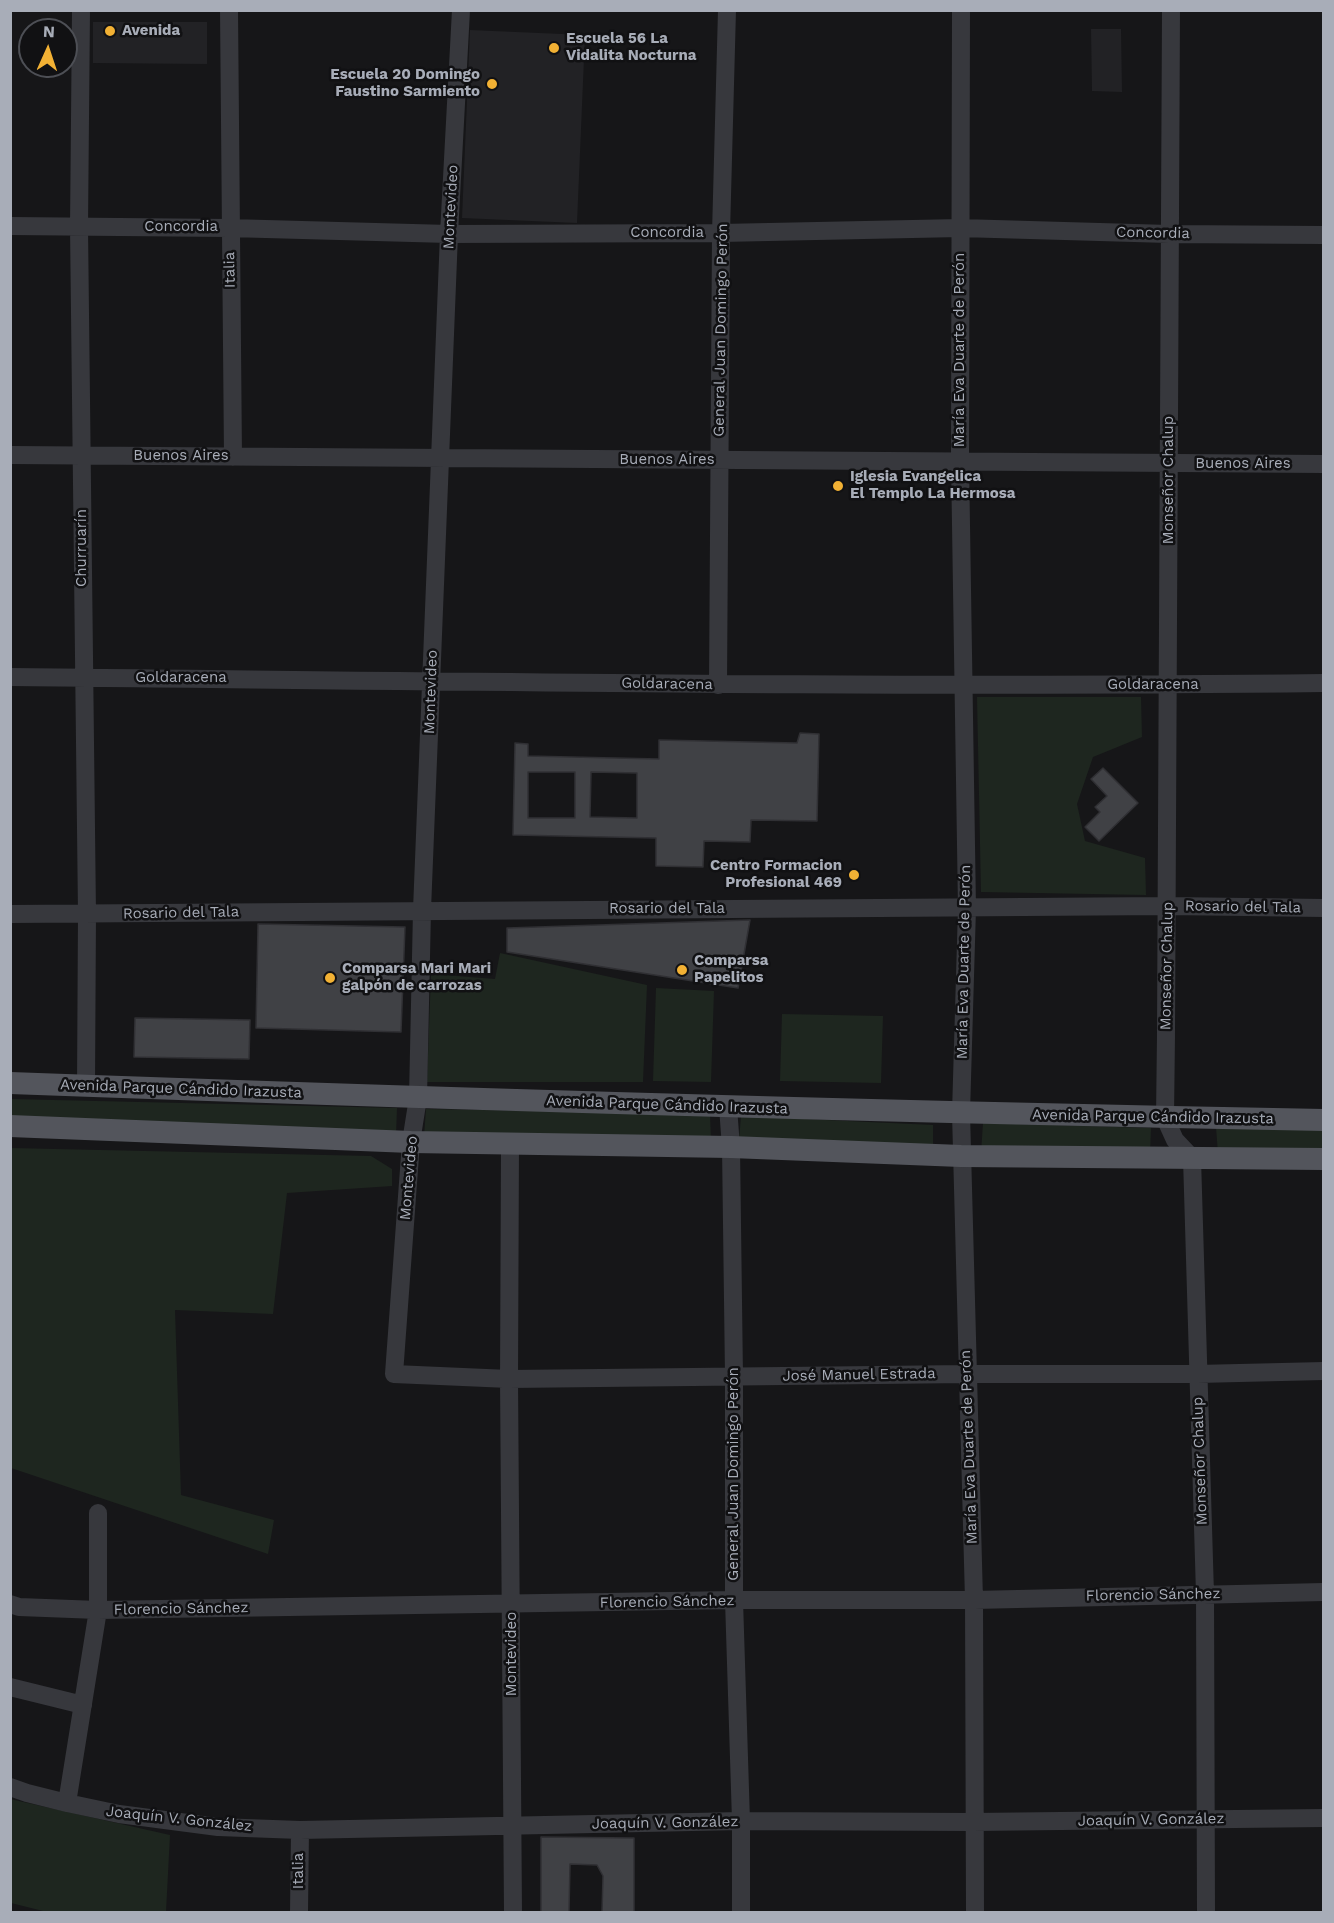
<!DOCTYPE html>
<meta charset="utf-8">
<style>
body{margin:0}
#map{position:relative;width:1334px;height:1923px;overflow:hidden;background:#161618;font-family:"Work Sans",sans-serif}
canvas{display:block}
.frame{position:absolute;inset:0;border:12px solid #a8adb8;pointer-events:none}
.north{position:absolute;left:18px;top:18px;width:60px;height:60px;box-sizing:border-box;background:#111113;border:2px solid #4d4f55;border-radius:50%;rotate:3deg;font-size:16px;font-weight:700;line-height:24px;text-align:center;color:#a8adb8}
.north::after{content:'';display:block;margin:auto;width:21px;height:27px;background:#f2b134;clip-path:polygon(50% 0,100% 100%,50% 72%,0 100%)}
</style>
<div id="map">
<canvas width="1334" height="1923"></canvas>
<div class="frame"></div>
<div class="north">N</div>
</div>
<script>
const c = document.querySelector('canvas').getContext('2d');
c.lineJoin = 'round';
function paint(path, color) { c.fillStyle = color; c.fill(path, 'evenodd'); }
function trace(path, color, width, dash) { c.strokeStyle = color; c.lineWidth = width; c.lineCap = dash ? 'butt' : 'round'; c.setLineDash(dash || []); c.stroke(path); }
function label(font, color, halo, rows, align = 'center') {
  c.font = font + ' "Work Sans",sans-serif'; c.lineWidth = 5; c.setLineDash([]); c.textBaseline = 'middle'; c.strokeStyle = halo; c.fillStyle = color; for (const [text, x, y, turn = 0] of rows) {
    c.save(); c.translate(x, y); c.rotate((+turn || 0) * Math.PI / 180); c.textAlign = isNaN(turn) ? turn : align; if (halo) c.strokeText(text, 0, 0); c.fillText(text, 0, 0); c.restore();
  }
}
paint(new Path2D(`
 M 93,22 L 207,22 L 207,64 L 93,63 Z
 M 1091,29 L 1121,29 L 1122,92 L 1092,91 Z
 M 470,30 L 585,35 L 577,223 L 462,218 Z`), '#222225');
paint(new Path2D(`
 M 977,697 L 1141,697 L 1142,737 L 1093,757 L 1077,804 L 1085,841 L 1145,858 L 1146,895 L 981,892 Z
 M 500,953 L 647,985 L 643,1082 L 427,1082 L 431,974 L 495,979 Z
 M 656,988 L 714,991 L 711,1082 L 653,1081 Z
 M 782,1014 L 883,1016 L 881,1083 L 780,1081 Z
 M 11,1099 L 397,1108 L 396,1136 L 11,1128 Z
 M 426,1109 L 710,1114 L 711,1141 L 424,1136 Z
 M 741,1116 L 933,1125 L 933,1149 L 739,1140 Z
 M 983,1123 L 1151,1128 L 1150,1154 L 981,1153 Z
 M 1323,1126 L 1323,1155 L 1218,1154 L 1216,1127 Z
 M 11,1148 L 371,1156 L 392,1169 L 392,1186 L 287,1193 L 273,1314 L 175,1310 L 181,1495 L 274,1520 L 268,1554 L 11,1468 Z
 M 10,1799 L 170,1835 L 166,1912 L 47,1912 L 11,1903 Z`), '#1e261f');
const building = new Path2D(`
 M 800,733 L 819,734 L 817,821 L 751,820 L 750,842 L 704,841 L 703,867 L 656,866 L 656,838 L 513,835 L 515,743 L 528,744 L 528,756 L 659,759 L 659,740 L 797,743 ZM 528,772 L 575,772 L 575,818 L 528,818 ZM 591,772 L 637,773 L 637,818 L 590,817 Z
 M 1103,768 L 1138,803 L 1099,841 L 1085,827 L 1100,812 L 1095,807 L 1107,796 L 1091,779 Z
 M 750,920 L 738,988 L 507,952 L 507,928 Z
 M 258,924 L 405,927 L 401,1032 L 256,1028 Z
 M 135,1018 L 250,1020 L 249,1059 L 134,1057 Z
 M 541,1837 L 634,1838 L 634,1912 L 602,1912 L 603,1876 L 597,1865 L 570,1864 L 569,1912 L 541,1912 Z`);
paint(building, '#404145');
trace(building, '#303034', 1.5);
trace(new Path2D(`
 M 81,10 L 79,227 L 87,914 L 86,1086
 M 229,10 L 233,457
 M 461,10 L 449,234 L 422,910 L 418,1098 L 411,1142 L 394,1374 L 509,1379 L 967,1374 L 1197,1374 L 1324,1371
 M 961,10 L 960,461 L 967,908 L 961,1113 L 974,1600 L 975,1912
 M 1171,10 C 1167,380 1170,749 1165,1118 L 1175,1140 L 1192,1158 L 1205,1594 L 1206,1912
 M 10,226 L 229,228 L 449,234 L 721,233 L 960,228 L 1169,234 L 1324,235
 M 10,455 L 1324,464
 M 10,677 C 448,681 886,688 1324,683
 M 718,685 L 721,233 L 727,10
 M 10,914 L 1168,906 L 1324,908
 M 728,1107 L 731,1147 L 734,1377 L 734,1600 L 741,1821 L 741,1912
 M 510,1144 L 509,1379 L 513,1912
 M 10,1604 L 19,1607 L 98,1610 L 734,1600 L 974,1600 L 1324,1592
 M 10,1687 L 83,1705
 M 10,1787 L 27,1793 L 67,1803 L 119,1814 L 218,1827 L 300,1830 L 741,1821 L 973,1822 L 1324,1818
 M 67,1803 L 98,1610 L 98,1513
 M 299,1912 L 300,1830`), '#37383d', 18);
trace(new Path2D(`
 M 10,1083 C 448,1099 886,1112 1324,1120
 M 10,1126 L 411,1142 L 731,1147 L 961,1156 L 1324,1159`), '#53555c', 22);
for (const [x, y, r, color] of [
 [110,31,6,"#f2b134"],
 [554,48,6,"#f2b134"],
 [492,84,6,"#f2b134"],
 [838,486,6,"#f2b134"],
 [854,875,6,"#f2b134"],
 [682,970,6,"#f2b134"],
 [330,978,6,"#f2b134"]
]) { const dot = new Path2D(); dot.arc(x, y, r, 0, 2 * Math.PI); c.fillStyle = color; c.fill(dot); trace(dot, '#111113', 2); }
label('bold 15px', '#a8adb8', '#111113', [
 ["Avenida",122,31],
 ["Escuela 56 La",566,39],
 ["Vidalita Nocturna",566,56],
 ["Escuela 20 Domingo",480,75,"right"],
 ["Faustino Sarmiento",480,92,"right"],
 ["Iglesia Evangelica",850,477],
 ["El Templo La Hermosa",850,494],
 ["Centro Formacion",842,866,"right"],
 ["Profesional 469",842,883,"right"],
 ["Comparsa",694,961],
 ["Papelitos",694,978],
 ["Comparsa Mari Mari",342,969],
 ["galpón de carrozas",342,986]
], 'left');
label('15px', '#a8adb8', '#111113', [
 ["Montevideo",451,207,-87],
 ["Concordia",181,227],
 ["Concordia",667,233],
 ["Concordia",1153,233,1],
 ["Italia",230,270,-91],
 ["General Juan Domingo Perón",721,330,-89],
 ["María Eva Duarte de Perón",960,350,-90],
 ["Buenos Aires",181,456],
 ["Buenos Aires",667,460],
 ["Buenos Aires",1243,464],
 ["Monseñor Chalup",1169,480,-90],
 ["Churruarín",82,548,-90],
 ["Goldaracena",181,678],
 ["Goldaracena",667,684,1],
 ["Goldaracena",1153,685],
 ["Montevideo",431,692,-88],
 ["Rosario del Tala",1243,907,1],
 ["Rosario del Tala",667,909],
 ["Rosario del Tala",181,913,-1],
 ["María Eva Duarte de Perón",964,962,-89],
 ["Monseñor Chalup",1167,966,-89],
 ["Avenida Parque Cándido Irazusta",181,1089,2],
 ["Avenida Parque Cándido Irazusta",667,1105,2],
 ["Avenida Parque Cándido Irazusta",1153,1117,1],
 ["Montevideo",409,1178,-85],
 ["José Manuel Estrada",859,1375,-1],
 ["María Eva Duarte de Perón",969,1447,-92],
 ["Monseñor Chalup",1200,1461,-92],
 ["General Juan Domingo Perón",734,1474,-90],
 ["Florencio Sánchez",1153,1595,-1],
 ["Florencio Sánchez",667,1602,-1],
 ["Florencio Sánchez",181,1609,-1],
 ["Montevideo",512,1654,-90],
 ["Joaquín V. González",179,1819,6],
 ["Joaquín V. González",1151,1820,-1],
 ["Joaquín V. González",665,1823,-1],
 ["Italia",299,1871,-90]
]);
</script>
